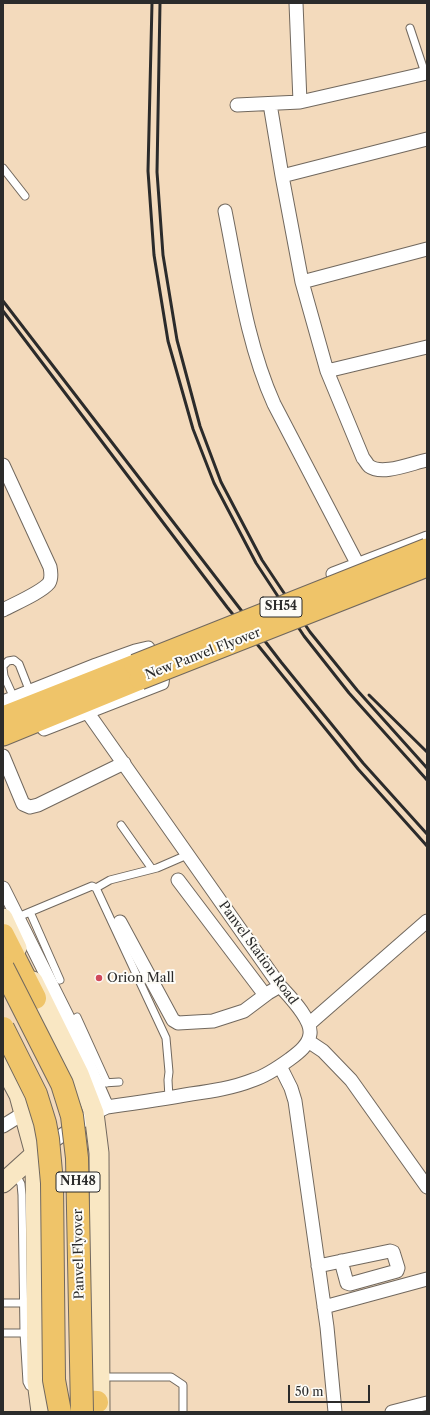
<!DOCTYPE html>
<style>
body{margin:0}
#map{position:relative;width:430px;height:1415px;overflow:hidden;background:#f3dabc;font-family:"Libre Caslon Text",serif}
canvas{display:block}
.frame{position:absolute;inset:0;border:4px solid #2b2b2b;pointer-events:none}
.scale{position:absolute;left:288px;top:1385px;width:82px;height:18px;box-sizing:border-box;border:2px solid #2b2b2b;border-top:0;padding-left:5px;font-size:12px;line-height:14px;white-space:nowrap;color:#2b2b2b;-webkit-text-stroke:3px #fdfcf7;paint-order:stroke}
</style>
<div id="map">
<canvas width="430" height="1415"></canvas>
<div class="frame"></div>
<div class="scale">50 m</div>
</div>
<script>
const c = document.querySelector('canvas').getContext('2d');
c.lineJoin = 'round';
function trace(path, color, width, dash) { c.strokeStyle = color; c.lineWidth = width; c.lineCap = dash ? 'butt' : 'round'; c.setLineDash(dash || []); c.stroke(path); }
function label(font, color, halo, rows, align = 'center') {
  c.font = font + ' "Libre Caslon Text",serif'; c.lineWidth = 4; c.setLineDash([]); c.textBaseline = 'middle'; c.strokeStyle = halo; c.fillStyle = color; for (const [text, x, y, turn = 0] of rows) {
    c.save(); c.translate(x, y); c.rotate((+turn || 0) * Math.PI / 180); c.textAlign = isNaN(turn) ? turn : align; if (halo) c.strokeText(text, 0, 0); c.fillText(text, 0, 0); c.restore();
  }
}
const lane = new Path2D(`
 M 410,28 L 425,73
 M 3,168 L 25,196
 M 3,666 L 8,661 L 14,660 L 19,664 L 30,692
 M 3,668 L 4,676 L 14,698
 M 121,825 L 152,869
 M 96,888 L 110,880 L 157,868 L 187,855
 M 30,912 L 60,980
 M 18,917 L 92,886 L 96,888 L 166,1038 L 169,1072 L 168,1080 L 169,1098
 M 77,1017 L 107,1083
 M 103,1083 L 119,1082
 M 15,1173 L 21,1184 L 22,1195 L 24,1333 L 27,1382 L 29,1386 L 33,1388
 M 3,1303 L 27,1303
 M 3,1333 L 29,1333
 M 101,1377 L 171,1377 L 183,1385 L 183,1412`);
const street = new Path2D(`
 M 296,3 L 300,102
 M 270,104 L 282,176 L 302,282 L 327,371 L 363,458 C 365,460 367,464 369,466 C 382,476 412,463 427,460
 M 237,105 L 300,102 L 427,73
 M 282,176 L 427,139
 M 225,211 C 238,276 247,344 274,404 L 358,565
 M 302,282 L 427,249
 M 327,371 L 427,347
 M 3,465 L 50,567 C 51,572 52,578 49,583 C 42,592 14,604 3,610
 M 333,574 L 427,538
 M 3,702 L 96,665 L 135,651 L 148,648 L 163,675 L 162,683 L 44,729
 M 3,756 L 23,804 L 30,807 L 38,805 L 124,763
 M 178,880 L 265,995
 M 3,888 L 69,1020 L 107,1107
 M 120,922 L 173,1020 L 178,1023 L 213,1021 L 244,1011 L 268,993 L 280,986
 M 309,1024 L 427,921
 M 308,1041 L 323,1051 L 351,1080 L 427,1187
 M 280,1066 L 291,1088 L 295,1101 L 327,1327 L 335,1412
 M 3,1126 L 24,1113
 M 45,1147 L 94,1113 L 107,1107 C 135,1103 163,1099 191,1094 C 212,1091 233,1088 253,1080 C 266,1076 279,1067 290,1059 C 298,1053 309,1045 310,1034 C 312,1019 290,997 280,986 L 88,713
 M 318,1266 L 390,1251 L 393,1252 L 398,1268 L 397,1271 L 350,1284 L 347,1283 L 341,1261
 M 324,1307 L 427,1279
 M 392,1412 L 427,1403`);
const secondary = new Path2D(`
 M 3,918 L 17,948
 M 33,981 L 79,1074 L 94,1113 L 99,1153 L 100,1412
 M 3,1065 L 19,1095 L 35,1154 L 37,1381 L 41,1412
 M 3,1183 L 35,1154`);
const primary = new Path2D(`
 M 3,717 L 135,665
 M 3,735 L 140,679`);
const highway = new Path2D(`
 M 3,935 L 35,998
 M 82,1401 L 97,1402`);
trace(lane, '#71685e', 9);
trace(street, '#71685e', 15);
trace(secondary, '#71685e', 21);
trace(primary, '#71685e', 23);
trace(highway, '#71685e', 24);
trace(lane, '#fff', 7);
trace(street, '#fff', 13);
trace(secondary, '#f9e7c3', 19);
trace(primary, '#efc469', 21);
trace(highway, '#efc469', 22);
trace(new Path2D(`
 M 152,3 L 148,171 L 154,255 L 168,341 L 193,429 L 214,483 L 256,563 L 304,636 L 349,693 L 427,780
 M 160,3 L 157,172 L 163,255 L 177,340 L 200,426 L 221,482 L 262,560 L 310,632 L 357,690 L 427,768
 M 3,301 L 281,662 L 363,763 L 427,834
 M 3,311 L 227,607 L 358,769 L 427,846
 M 369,695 L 427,752`), '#2b2b2b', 3);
const primaryBridge = new Path2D(`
 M 135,665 L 427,549
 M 140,679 L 427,566`);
const highwayBridge = new Path2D(`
 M 3,968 L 62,1084 L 72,1116 L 77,1158 L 82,1412
 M 3,1028 L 36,1094 L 45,1123 L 48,1139 L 52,1183 L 54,1380 L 60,1412`);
trace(primaryBridge, '#71685e', 23, []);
trace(highwayBridge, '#71685e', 24, []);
trace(primaryBridge, '#efc469', 21);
trace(highwayBridge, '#efc469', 22);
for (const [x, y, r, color] of [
 [99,978,4,"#d1495b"]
]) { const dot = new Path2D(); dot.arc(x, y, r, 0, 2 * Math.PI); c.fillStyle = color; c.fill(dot); trace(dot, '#fdfcf7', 1.5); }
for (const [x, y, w] of [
 [281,607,42],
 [78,1182,44]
]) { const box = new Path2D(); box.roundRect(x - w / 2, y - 10, w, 20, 3); c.fillStyle = '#fdfcf7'; c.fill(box); trace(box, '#2b2b2b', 1); }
label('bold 12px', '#2b2b2b', null, [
 ["SH54",281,607],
 ["NH48",78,1182]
]);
label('13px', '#2b2b2b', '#fdfcf7', [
 ["New Panvel Flyover",203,654,-21],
 ["Panvel Station Road",258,953,54],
 ["Panvel Flyover",79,1254,-91]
]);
label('13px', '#2b2b2b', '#fdfcf7', [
 ["Orion Mall",107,978]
], 'left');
</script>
